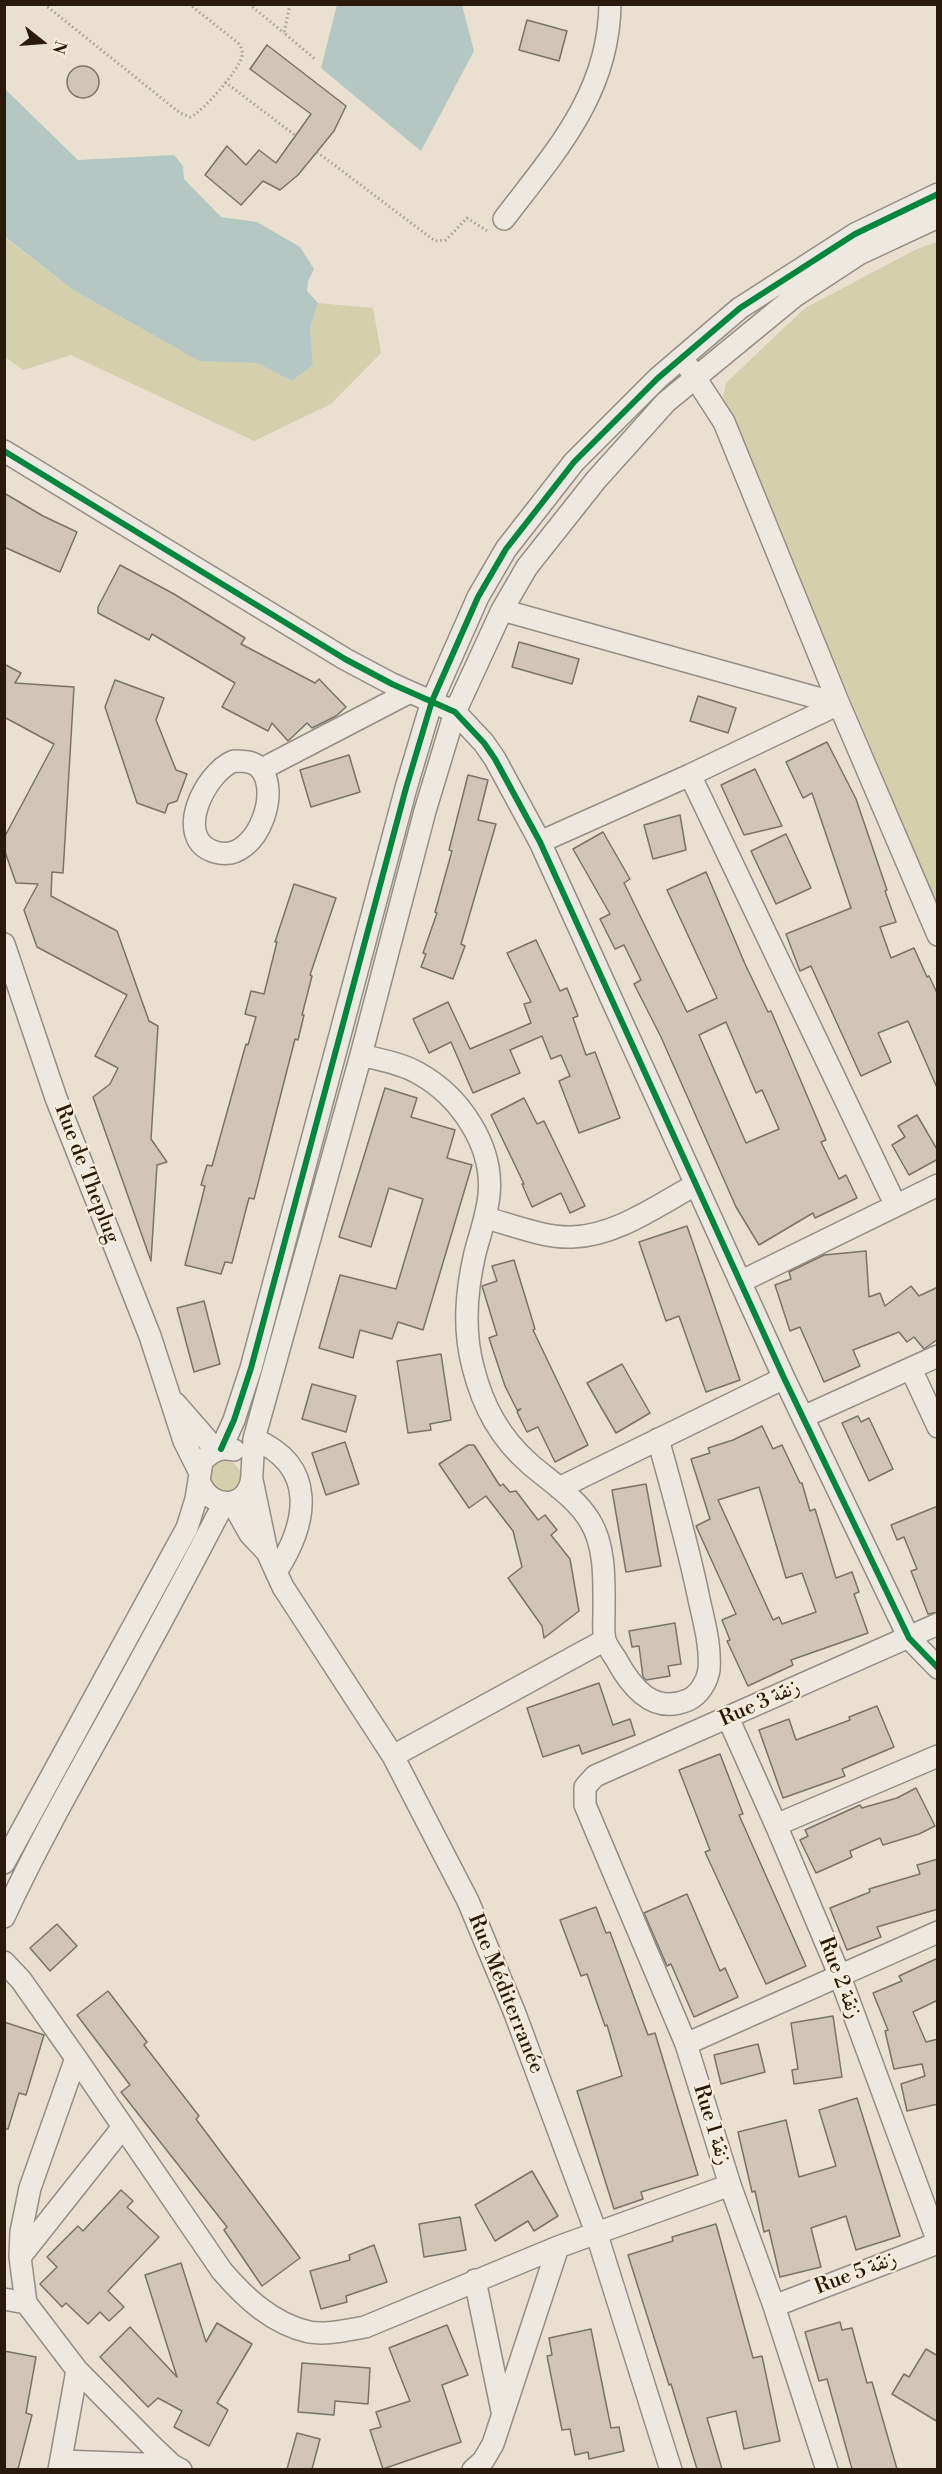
<!DOCTYPE html>
<meta charset="utf-8">
<style>
body{margin:0}
#map{position:relative;width:942px;height:2474px;overflow:hidden;background:#e9e0cf;font-family:"Libre Bodoni",serif}
canvas{display:block}
.frame{position:absolute;inset:0;border:6px solid #291a0c;pointer-events:none}
.north{position:absolute;left:12px;top:12px;width:60px;height:60px;-webkit-text-stroke:4px #f8edd9;paint-order:stroke;rotate:107deg;font-size:16px;font-weight:700;line-height:24px;text-align:center;color:#291a0c}
.north::after{content:'';display:block;margin:auto;width:21px;height:27px;background:#291a0c;clip-path:polygon(50% 0,100% 100%,50% 72%,0 100%)}
</style>
<div id="map">
<canvas width="942" height="2474"></canvas>
<div class="frame"></div>
<div class="north">N</div>
</div>
<script>
const c = document.querySelector('canvas').getContext('2d');
c.lineJoin = 'round';
function paint(path, color) { c.fillStyle = color; c.fill(path, 'evenodd'); }
function trace(path, color, width, dash) { c.strokeStyle = color; c.lineWidth = width; c.lineCap = dash ? 'butt' : 'round'; c.setLineDash(dash || []); c.stroke(path); }
function label(font, color, halo, rows, align = 'center') {
  c.font = font + ' "Libre Bodoni",Amiri,serif'; c.lineWidth = 4.5; c.setLineDash([]); c.textBaseline = 'middle'; c.strokeStyle = halo; c.fillStyle = color; for (const [text, x, y, turn = 0] of rows) {
    c.save(); c.translate(x, y); c.rotate((+turn || 0) * Math.PI / 180); c.textAlign = isNaN(turn) ? turn : align; if (halo) c.strokeText(text, 0, 0); c.fillText(text, 0, 0); c.restore();
  }
}
paint(new Path2D(`
 M 4,237 L 73,290 L 183,352 L 209,361 L 257,363 L 292,381 L 313,365 L 310,328 L 318,303 L 373,308 L 381,353 L 331,404 L 254,441 L 71,355 L 23,370 L 5,357 Z
 M 937,242 L 937,904 L 723,397 L 726,383 L 805,308 L 917,249 Z
 M209 1477a16 16 0 1 1 32 0a16 16 0 1 1-32 0Z`), '#d4cfac');
paint(new Path2D(`
 M 337,5 L 462,5 L 474,51 L 421,151 L 321,68 Z
 M 5,89 L 78,160 L 174,155 L 183,166 L 184,179 L 221,217 L 257,222 L 300,247 L 314,269 L 308,281 L 307,291 L 318,303 L 310,328 L 313,365 L 292,381 L 257,363 L 199,361 L 73,290 L 5,237 Z`), '#b5c7c2');
const building = new Path2D(`
 M 527,20 L 567,31 L 559,61 L 519,50 Z
 M 267,45 L 346,106 L 334,131 L 298,175 L 280,190 L 263,181 L 241,205 L 205,175 L 227,146 L 246,165 L 259,150 L 276,163 L 311,114 L 250,69 Z
 M67 82a16 16 0 1 1 32 0a16 16 0 1 1-32 0Z
 M 4,493 L 43,516 L 77,532 L 60,572 L 4,547 Z
 M 120,565 L 174,594 L 245,638 L 241,644 L 315,683 L 319,679 L 346,707 L 336,716 L 312,728 L 307,723 L 288,741 L 272,723 L 268,731 L 222,707 L 235,683 L 152,634 L 149,640 L 98,613 L 98,607 Z
 M 519,642 L 579,659 L 572,684 L 512,667 Z
 M 4,664 L 21,673 L 15,683 L 74,687 L 63,873 L 52,872 L 51,896 L 117,931 L 149,1021 L 158,1026 L 151,1139 L 167,1162 L 157,1165 L 151,1261 L 93,1097 L 110,1084 L 118,1068 L 95,1056 L 127,995 L 37,947 L 24,910 L 38,884 L 16,883 L 4,849 L 4,838 L 54,744 L 4,717 Z
 M 115,680 L 164,698 L 156,720 L 176,770 L 187,774 L 177,801 L 168,804 L 165,813 L 137,803 L 105,707 Z
 M 698,696 L 736,708 L 728,733 L 690,721 Z
 M 827,742 L 856,799 L 887,890 L 885,891 L 896,922 L 880,927 L 891,958 L 914,948 L 927,977 L 929,976 L 938,995 L 938,1090 L 908,1021 L 878,1033 L 891,1062 L 861,1076 L 811,966 L 800,971 L 786,934 L 851,908 L 812,793 L 803,798 L 786,762 Z
 M 349,755 L 360,792 L 311,807 L 300,770 Z
 M 755,769 L 782,826 L 744,835 L 721,785 Z
 M 468,775 L 488,780 L 478,820 L 496,824 L 461,944 L 465,946 L 453,979 L 421,967 L 426,954 L 423,953 L 437,913 L 435,912 L 452,851 L 449,850 Z
 M 680,815 L 686,850 L 653,859 L 644,825 Z
 M 603,832 L 630,879 L 624,883 L 687,1012 L 717,998 L 667,890 L 706,872 L 745,964 L 768,1012 L 771,1011 L 826,1140 L 821,1142 L 839,1179 L 846,1175 L 857,1198 L 815,1218 L 813,1213 L 759,1245 L 736,1207 L 661,1037 L 634,984 L 641,980 L 624,945 L 615,949 L 600,919 L 610,914 L 573,849 ZM 726,1022 L 756,1093 L 762,1090 L 779,1129 L 746,1143 L 699,1035 Z
 M 786,834 L 811,888 L 776,904 L 751,851 Z
 M 294,884 L 336,898 L 310,975 L 312,976 L 302,1015 L 304,1015 L 298,1040 L 295,1039 L 254,1199 L 249,1198 L 232,1263 L 225,1262 L 221,1274 L 185,1265 L 205,1186 L 201,1185 L 207,1165 L 212,1166 L 246,1044 L 248,1045 L 256,1017 L 245,1014 L 251,991 L 264,994 L 277,942 L 275,942 Z
 M 536,940 L 560,991 L 567,988 L 578,1016 L 573,1018 L 586,1055 L 595,1052 L 620,1118 L 579,1133 L 559,1081 L 570,1076 L 561,1055 L 551,1059 L 542,1036 L 510,1050 L 520,1073 L 473,1093 L 451,1042 L 429,1053 L 413,1019 L 448,1002 L 470,1049 L 531,1023 L 524,1004 L 531,1002 L 507,953 Z
 M 385,1088 L 417,1098 L 411,1117 L 455,1130 L 447,1158 L 472,1165 L 423,1330 L 398,1322 L 392,1339 L 360,1330 L 353,1358 L 319,1348 L 340,1275 L 396,1289 L 423,1199 L 389,1188 L 371,1247 L 339,1237 Z
 M 524,1098 L 537,1124 L 544,1121 L 585,1206 L 570,1213 L 561,1193 L 532,1207 L 522,1184 L 524,1184 L 491,1115 Z
 M 917,1115 L 938,1151 L 938,1159 L 909,1175 L 892,1145 L 905,1137 L 898,1126 Z
 M 687,1226 L 740,1380 L 706,1392 L 679,1316 L 666,1321 L 639,1242 Z
 M 866,1251 L 869,1297 L 880,1293 L 885,1306 L 911,1286 L 919,1296 L 938,1287 L 938,1339 L 924,1349 L 914,1337 L 907,1342 L 899,1332 L 853,1350 L 860,1366 L 824,1382 L 800,1327 L 790,1331 L 775,1285 L 791,1279 L 789,1272 L 824,1255 Z
 M 514,1260 L 535,1329 L 533,1330 L 588,1445 L 555,1462 L 538,1427 L 527,1432 L 517,1412 L 521,1409 L 517,1410 L 505,1386 L 489,1338 L 497,1335 L 482,1286 L 497,1281 L 492,1266 Z
 M 204,1301 L 220,1364 L 194,1372 L 177,1308 Z
 M 441,1354 L 451,1420 L 430,1424 L 431,1430 L 408,1433 L 397,1361 Z
 M 622,1364 L 650,1413 L 616,1433 L 587,1383 Z
 M 312,1384 L 356,1396 L 346,1432 L 302,1419 Z
 M 858,1416 L 861,1422 L 869,1418 L 893,1469 L 869,1481 L 842,1423 Z
 M 762,1426 L 773,1449 L 782,1445 L 800,1483 L 802,1483 L 810,1511 L 815,1509 L 836,1578 L 852,1572 L 859,1592 L 854,1594 L 868,1633 L 791,1660 L 793,1665 L 748,1686 L 727,1641 L 730,1640 L 722,1620 L 736,1614 L 696,1526 L 710,1519 L 691,1459 L 710,1453 L 708,1448 L 733,1440 ZM 759,1487 L 786,1578 L 802,1573 L 816,1612 L 782,1624 L 779,1617 L 773,1620 L 718,1500 Z
 M 345,1442 L 359,1484 L 326,1495 L 312,1453 Z
 M 468,1445 L 474,1445 L 500,1486 L 503,1484 L 510,1492 L 516,1491 L 538,1520 L 545,1515 L 557,1530 L 551,1535 L 570,1559 L 579,1611 L 544,1638 L 542,1626 L 508,1578 L 522,1567 L 513,1531 L 486,1496 L 469,1508 L 439,1464 Z
 M 646,1484 L 661,1566 L 626,1572 L 612,1490 Z
 M 938,1506 L 938,1612 L 928,1614 L 911,1571 L 917,1569 L 904,1537 L 897,1540 L 891,1525 Z
 M 675,1623 L 681,1664 L 668,1666 L 670,1676 L 646,1680 L 643,1677 L 639,1646 L 632,1647 L 629,1631 Z
 M 599,1683 L 613,1725 L 630,1719 L 635,1735 L 582,1754 L 579,1745 L 543,1757 L 527,1708 Z
 M 877,1706 L 894,1747 L 842,1769 L 845,1776 L 783,1798 L 759,1730 L 789,1719 L 796,1740 L 850,1720 L 849,1717 Z
 M 720,1754 L 743,1814 L 739,1815 L 806,1966 L 766,1984 L 705,1852 L 710,1850 L 679,1770 Z
 M 916,1788 L 935,1826 L 919,1834 L 883,1845 L 880,1838 L 850,1851 L 852,1857 L 816,1873 L 800,1840 L 808,1836 L 805,1830 L 860,1805 L 862,1808 L 897,1798 Z
 M 938,1859 L 938,1909 L 877,1927 L 881,1937 L 847,1950 L 830,1908 L 870,1892 L 869,1889 L 920,1874 L 917,1865 Z
 M 687,1894 L 720,1971 L 725,1968 L 738,1997 L 694,2017 L 671,1964 L 667,1966 L 644,1913 Z
 M 596,1907 L 606,1933 L 610,1932 L 648,2035 L 655,2033 L 698,2175 L 641,2192 L 643,2199 L 614,2209 L 577,2091 L 622,2076 L 607,2025 L 605,2026 L 587,1974 L 581,1976 L 560,1920 Z
 M 57,1924 L 77,1946 L 50,1971 L 30,1948 Z
 M 938,1958 L 938,2000 L 913,2012 L 926,2042 L 938,2039 L 938,2104 L 907,2111 L 901,2084 L 925,2076 L 922,2064 L 894,2069 L 885,2031 L 888,2030 L 873,1993 L 902,1981 L 899,1976 Z
 M 108,1991 L 147,2042 L 144,2045 L 199,2116 L 196,2119 L 300,2258 L 262,2286 L 224,2230 L 227,2227 L 121,2092 L 130,2085 L 77,2015 Z
 M 833,2016 L 842,2077 L 794,2084 L 792,2070 L 798,2069 L 791,2023 Z
 M 4,2022 L 44,2035 L 26,2095 L 19,2093 L 8,2129 L 4,2129 Z
 M 758,2044 L 765,2072 L 721,2084 L 714,2055 Z
 M 857,2098 L 900,2236 L 856,2250 L 846,2216 L 811,2228 L 821,2267 L 780,2277 L 769,2230 L 764,2232 L 755,2191 L 752,2192 L 738,2132 L 786,2120 L 799,2177 L 836,2166 L 819,2110 Z
 M 532,2171 L 558,2216 L 534,2231 L 528,2221 L 495,2241 L 475,2205 Z
 M 121,2190 L 133,2201 L 127,2207 L 159,2237 L 108,2291 L 124,2307 L 109,2321 L 100,2312 L 88,2324 L 66,2303 L 62,2307 L 40,2284 L 57,2267 L 47,2257 L 78,2226 L 83,2231 Z
 M 460,2217 L 466,2250 L 424,2257 L 419,2224 Z
 M 716,2224 L 753,2358 L 762,2356 L 780,2441 L 744,2449 L 736,2411 L 707,2418 L 722,2469 L 697,2469 L 671,2384 L 669,2385 L 628,2255 L 673,2241 L 672,2237 Z
 M 374,2245 L 387,2282 L 346,2296 L 347,2302 L 321,2309 L 310,2271 L 350,2260 L 349,2255 Z
 M 181,2263 L 206,2342 L 217,2323 L 252,2344 L 217,2403 L 228,2410 L 209,2446 L 174,2427 L 182,2411 L 158,2398 L 148,2407 L 100,2357 L 130,2327 L 177,2377 L 145,2275 Z
 M 840,2322 L 842,2330 L 852,2328 L 867,2383 L 872,2382 L 897,2469 L 852,2469 L 827,2379 L 819,2381 L 805,2332 Z
 M 447,2325 L 468,2375 L 442,2385 L 461,2442 L 383,2469 L 370,2430 L 381,2427 L 376,2412 L 410,2401 L 389,2348 Z
 M 591,2329 L 611,2428 L 619,2427 L 624,2451 L 589,2459 L 588,2452 L 575,2455 L 570,2429 L 562,2430 L 547,2356 L 552,2355 L 549,2338 Z
 M 926,2349 L 938,2356 L 938,2422 L 892,2394 L 904,2374 L 909,2377 Z
 M 4,2351 L 36,2357 L 26,2413 L 32,2415 L 18,2469 L 4,2469 Z
 M 302,2363 L 370,2368 L 368,2404 L 335,2401 L 334,2415 L 298,2412 Z
 M 297,2433 L 320,2439 L 312,2469 L 287,2469 Z`);
paint(building, '#d2c5b6');
trace(building, '#7a7369', 1.5);
const minor = new Path2D(`
 M 504,219 C 555,152 609,94 610,4
 M 687,365 L 724,422 L 839,704 L 938,935
 M 4,451 L 345,659 L 392,684 L 455,712 L 484,743 L 495,759 L 540,842 L 784,1378 L 909,1638 L 938,1668
 M 502,610 L 839,704
 M 234,761 C 239,761 247,761 252,763 C 287,776 260,866 215,852 C 172,839 205,772 234,761 Z
 M 262,769 L 410,692
 M 690,775 L 895,1204
 M 540,842 L 690,775 L 839,704
 M 4,944 L 56,1098 L 150,1336 L 184,1441 L 199,1471
 M 361,1055 C 380,1060 401,1063 418,1073 C 460,1096 494,1146 489,1195 C 487,1215 480,1234 475,1253 C 466,1292 463,1329 473,1367 C 483,1407 500,1438 531,1465 C 551,1482 576,1498 590,1521 C 606,1547 604,1583 604,1613 C 604,1621 603,1632 605,1640 C 607,1646 612,1653 616,1659 C 631,1687 653,1715 688,1700 C 699,1695 707,1682 709,1670 C 711,1646 704,1622 699,1599 C 688,1545 673,1493 658,1439
 M 486,1218 C 513,1225 544,1238 572,1237 C 616,1236 658,1205 695,1185
 M 740,1282 L 938,1185
 M 911,1369 L 938,1427
 M 175,1403 L 216,1450
 M 803,1417 L 938,1356
 M 254,1439 C 318,1466 308,1523 276,1572
 M 221,1449 L 234,1420 L 251,1368 L 406,788 L 432,701 L 478,597 L 506,549 L 574,462 L 658,378 L 740,308 L 855,234 L 938,194
 M 252,1472 L 254,1439 L 361,1055 L 425,811 L 455,712 L 502,610 L 527,567 L 596,480 L 666,402 L 795,296 L 859,254 L 938,217
 M 199,1480 C 210,1513 252,1509 252,1473
 M 252,1480 L 267,1552 L 283,1587 L 393,1756 L 468,1901 L 514,2011 L 596,2232 L 671,2470
 M 559,1488 L 784,1378
 M 232,1502 L 250,1534 L 266,1551
 M 728,1718 L 776,1825 L 839,1974 L 938,2242
 M 393,1756 L 605,1640
 M 776,1825 L 938,1756
 M 4,1863 L 187,1528 L 196,1499 L 202,1462 C 211,1451 220,1447 234,1450
 M 4,1917 C 33,1854 67,1793 101,1732 C 143,1656 184,1580 224,1503
 M 4,1962 L 21,1980 L 76,2058 L 222,2271 C 245,2298 273,2324 309,2332 C 327,2335 347,2330 365,2327 L 558,2247 L 730,2185
 M 686,2044 L 938,1932
 M 76,2058 L 30,2188 L 21,2232 L 20,2257 L 26,2303 L 77,2370 L 151,2445 L 172,2465 L 181,2470
 M 20,2257 L 123,2127
 M 475,2280 L 502,2411
 M 4,2299 L 26,2303
 M 774,2306 L 938,2243
 M 61,2461 L 172,2465
 M 59,2470 L 77,2370
 M 473,2470 L 483,2461 L 493,2444 L 558,2247
 M 827,2470 L 774,2306 L 730,2185 L 686,2044 L 585,1805 L 585,1787 L 595,1776 L 938,1624`);
trace(minor, '#958e83', 24);
trace(new Path2D(`
 M 44,4 L 180,113 L 190,117 C 202,113 240,69 242,56 C 243,51 241,47 238,43 L 189,4
 M 249,4 L 284,33
 M 290,4 L 284,33 L 315,59
 M 47,5 L 59,4
 M 225,82 L 296,136
 M 317,152 L 435,241 L 446,240 L 467,218 L 489,232`), '#a7a29a', 3, [1.5, 3]);
trace(minor, '#ede8e0', 21);
trace(new Path2D(`
 M 4,451 L 345,659 L 392,684 L 455,712 L 484,743 L 495,759 L 540,842 L 784,1378 L 909,1638 L 938,1668
 M 221,1449 L 234,1420 L 251,1368 L 406,788 L 432,701 L 478,597 L 506,549 L 574,462 L 658,378 L 740,308 L 855,234 L 938,194`), '#00873e', 6);
label('21px', '#291a0c', '#f8edd9', [
 ["Rue de Theplug",86,1174,69],
 ["Rue 3 زنقة",760,1704,-24],
 ["Rue 2 زنقة",839,1978,69],
 ["Rue Méditerranée",505,1994,68],
 ["Rue 1 زنقة",711,2125,73],
 ["Rue 5 زنقة",856,2274,-21]
]);
</script>
